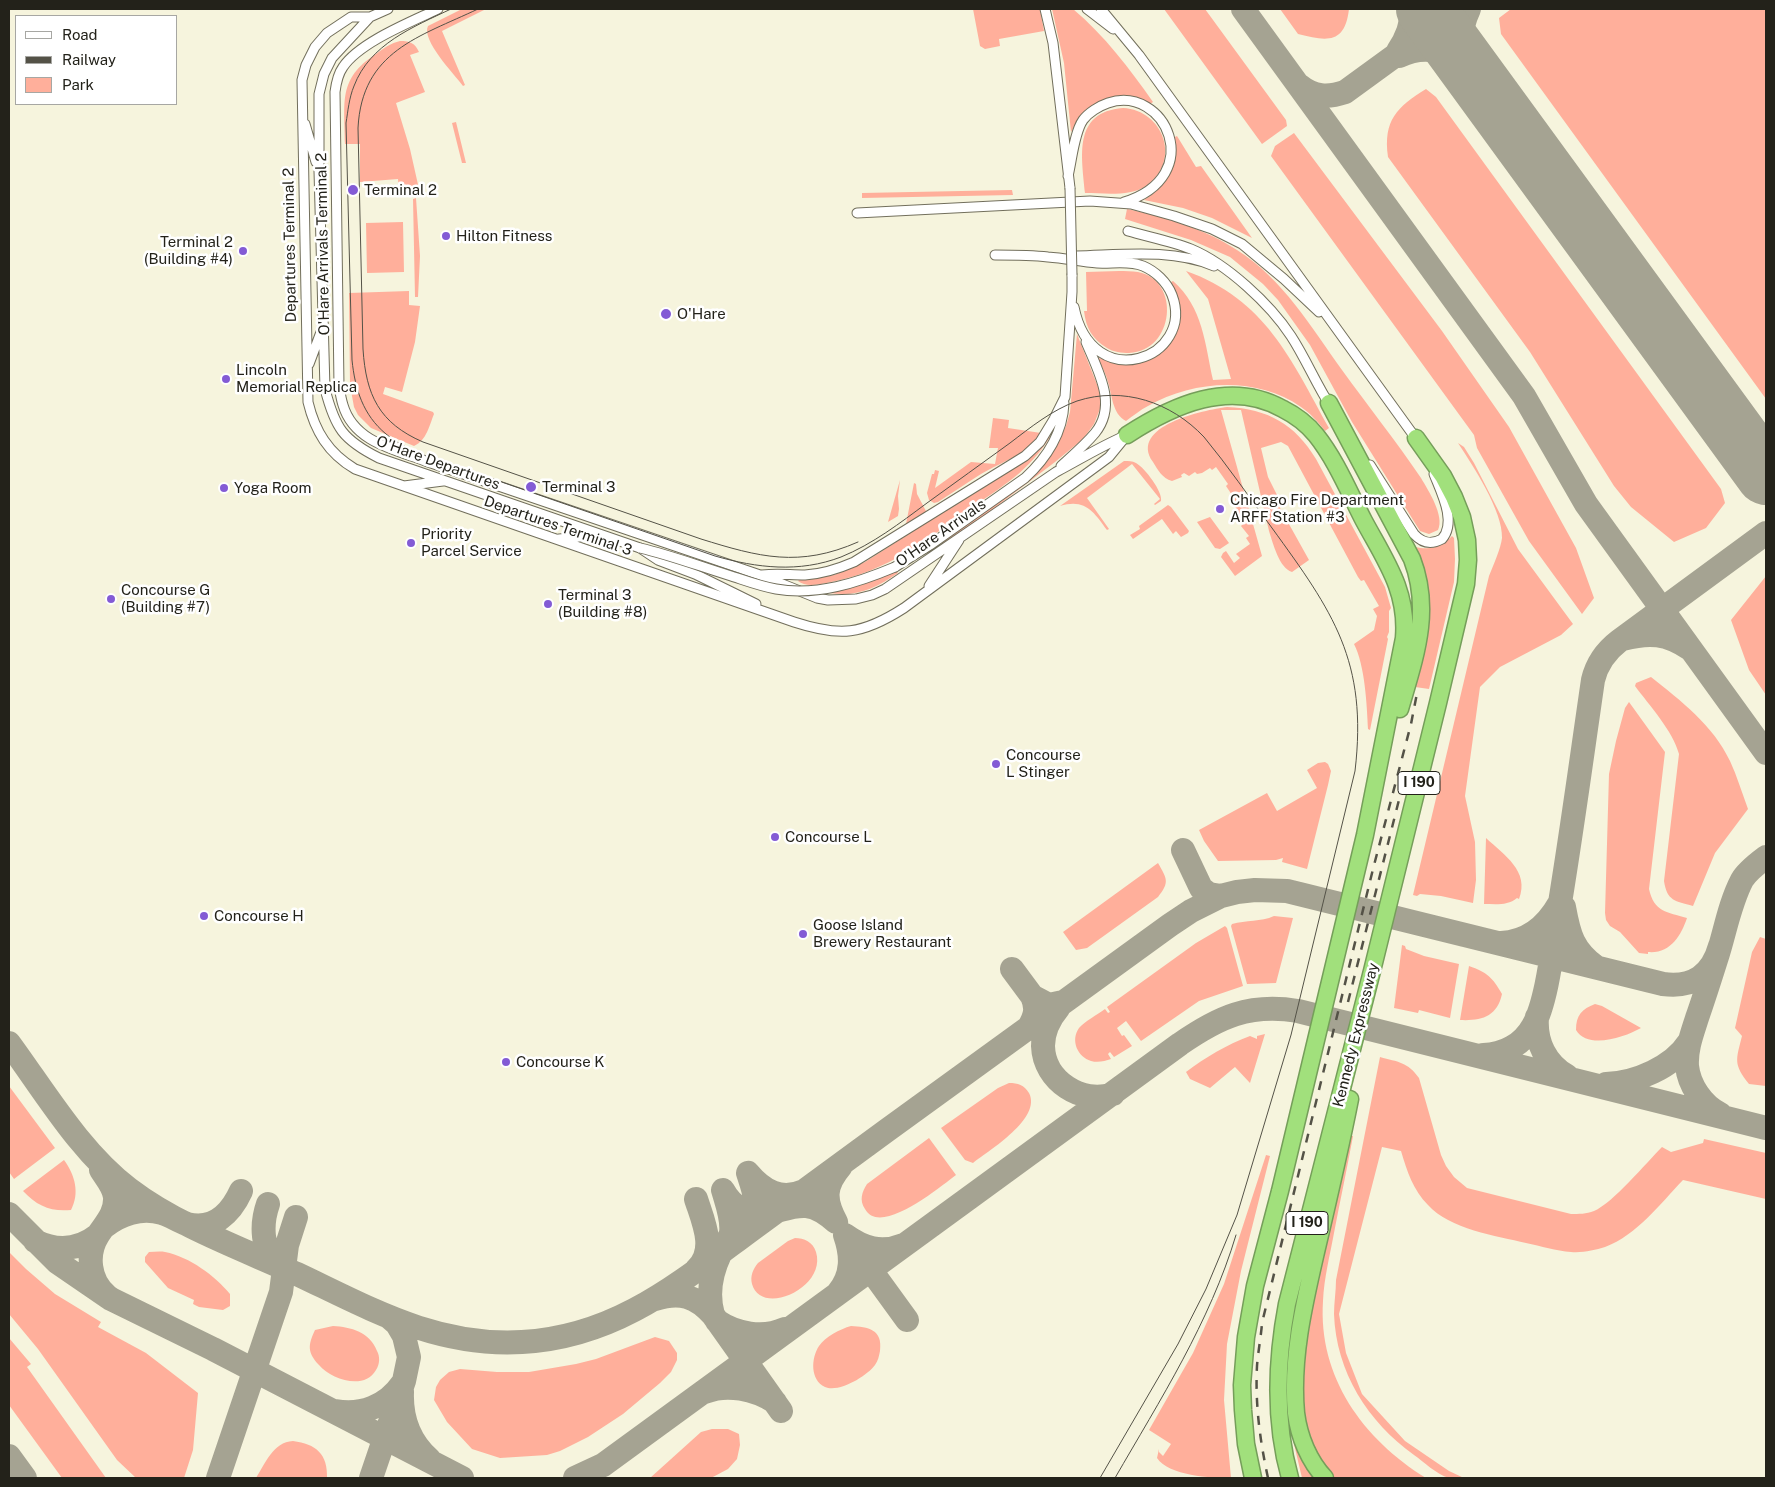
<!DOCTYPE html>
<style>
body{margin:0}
#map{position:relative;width:1775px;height:1487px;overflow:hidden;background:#f6f4dd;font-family:"Public Sans",sans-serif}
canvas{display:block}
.frame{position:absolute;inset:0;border:10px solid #23221a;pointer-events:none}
.legend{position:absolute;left:15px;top:15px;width:162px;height:90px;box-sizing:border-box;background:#fff;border:1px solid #a7a7a3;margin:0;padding:6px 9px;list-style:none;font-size:15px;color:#23221a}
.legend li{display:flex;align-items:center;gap:10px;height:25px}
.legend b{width:25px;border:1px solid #a7a7a3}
</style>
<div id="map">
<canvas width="1775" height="1487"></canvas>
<div class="frame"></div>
<ul class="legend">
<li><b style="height:6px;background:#fff"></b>Road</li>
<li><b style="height:6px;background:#545247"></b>Railway</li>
<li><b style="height:14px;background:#ffaf9b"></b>Park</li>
</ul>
</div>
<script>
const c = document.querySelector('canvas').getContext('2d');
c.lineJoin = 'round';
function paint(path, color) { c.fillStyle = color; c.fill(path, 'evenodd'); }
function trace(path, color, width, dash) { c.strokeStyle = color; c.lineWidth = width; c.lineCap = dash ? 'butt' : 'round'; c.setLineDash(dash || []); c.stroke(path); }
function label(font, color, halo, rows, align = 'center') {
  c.font = font + ' "Public Sans",sans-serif'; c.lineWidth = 5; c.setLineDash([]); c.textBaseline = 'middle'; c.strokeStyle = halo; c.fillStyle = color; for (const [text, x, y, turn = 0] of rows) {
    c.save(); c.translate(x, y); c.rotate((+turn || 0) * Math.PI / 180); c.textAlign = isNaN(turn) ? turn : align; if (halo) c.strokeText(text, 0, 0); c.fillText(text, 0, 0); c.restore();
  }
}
paint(new Path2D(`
 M 462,9 L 486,9 L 442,31 L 465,85 L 463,86 C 454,74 421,40 428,26 Z
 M 973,9 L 1040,9 L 1044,31 L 999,39 L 1000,46 L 985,49 L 980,46 Z
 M 1052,9 L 1073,9 C 1105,36 1129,68 1153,102 L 1150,104 C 1124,95 1117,93 1093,109 C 1082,117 1078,120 1071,132 L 1064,63 Z
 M 1164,9 L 1205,9 L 1286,120 L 1287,126 L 1262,144 Z
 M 1280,9 L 1349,9 C 1345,45 1326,41 1298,34 Z
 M 1511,9 L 1766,9 L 1766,399 L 1501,34 L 1499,18 Z
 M 400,41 C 410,41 415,43 419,52 L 410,55 L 425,92 L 396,103 L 410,149 L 419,189 L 407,192 L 399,191 L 398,179 L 360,182 L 360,144 L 345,144 C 345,103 337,79 376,54 C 384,48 391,43 400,41 Z
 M 1426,89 L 1436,97 L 1721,489 L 1725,503 L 1706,528 L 1674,542 L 1631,507 L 1614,486 L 1530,352 L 1388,157 C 1383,120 1397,107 1426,89 Z
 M 1123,108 C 1164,110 1182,162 1146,186 C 1129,197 1104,193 1085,193 C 1082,157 1072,112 1123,108 Z
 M 456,122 L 466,163 L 462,163 L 452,123 Z
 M 1294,133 L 1442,331 L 1509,427 L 1576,548 L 1594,598 L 1582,614 L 1529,541 L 1477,448 L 1474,435 L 1271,156 L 1275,146 Z
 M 1177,136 L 1196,167 L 1201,166 L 1252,238 L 1212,218 L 1183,208 L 1144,200 C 1169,184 1178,167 1175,137 Z
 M 1012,190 L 1013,195 L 862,198 L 862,193 Z
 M 416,198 L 420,256 L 418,297 L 415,297 L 413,199 Z
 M 1127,209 C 1165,217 1205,229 1237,250 C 1282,278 1312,328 1342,370 C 1368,406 1396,441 1421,478 C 1428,490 1445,516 1438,530 L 1429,534 L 1420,531 L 1352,422 L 1310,345 L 1278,300 L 1263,284 L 1230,257 L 1191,240 L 1125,219 Z
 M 403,222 L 404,272 L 367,273 L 366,223 Z
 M 1119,271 C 1125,271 1132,271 1138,272 C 1181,280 1175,351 1129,353 C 1122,353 1113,352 1107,348 C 1092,339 1086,328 1084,311 L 1087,311 L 1086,272 Z
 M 1186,271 C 1265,299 1291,359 1329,428 L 1325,431 C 1318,422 1310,413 1301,407 C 1256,376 1194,380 1148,406 C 1140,410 1133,416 1126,421 C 1112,414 1112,394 1108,382 C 1106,374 1102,367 1098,359 L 1100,358 C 1130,372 1167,361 1176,327 C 1179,320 1181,312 1179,304 C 1178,296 1175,289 1171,282 L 1173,281 C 1203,307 1205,344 1213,380 L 1231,379 L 1208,299 Z
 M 409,291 L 409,305 L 420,306 L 415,342 L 402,392 L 385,387 L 383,394 L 433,412 L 434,414 C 429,426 427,440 414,446 L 371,428 L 358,415 L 354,407 L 350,385 L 349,293 Z
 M 1077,334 L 1100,392 L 1100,409 L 1094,424 L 1083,439 L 1055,462 L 980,519 L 942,544 L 941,542 L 1034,473 L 1050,457 L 1066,426 L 1070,412 Z
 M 1227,407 C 1268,409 1295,424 1316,459 L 1385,587 L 1391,608 L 1389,611 L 1389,632 L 1387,637 L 1388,639 L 1370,730 L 1368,729 C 1367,706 1365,665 1354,644 L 1374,630 L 1377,616 L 1373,609 L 1379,606 L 1364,580 L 1361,581 L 1358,577 L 1288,446 L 1281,442 L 1261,448 L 1268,477 L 1278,497 L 1275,499 L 1309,560 L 1292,572 C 1279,568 1273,543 1269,531 L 1241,410 L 1221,410 L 1262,556 L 1235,576 L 1221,557 L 1223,553 L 1226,551 L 1234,563 L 1240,558 L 1236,554 L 1250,544 L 1246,538 L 1249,536 L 1241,526 L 1243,524 L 1236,513 L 1238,511 L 1231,501 L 1234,498 L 1226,486 L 1228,484 L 1216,467 L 1212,470 L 1210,468 L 1202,473 L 1197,474 L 1195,472 L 1189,476 L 1184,473 L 1181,475 L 1182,477 L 1172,481 C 1162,478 1158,470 1153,462 C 1128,426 1204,410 1227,407 Z
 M 993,418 L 1009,420 L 1008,428 L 1041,433 C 1027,455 1003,461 981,474 C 967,483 953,492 938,502 L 934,503 L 929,500 L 927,493 L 932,474 L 934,474 L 935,470 L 939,471 L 935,488 L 971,462 L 995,464 L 998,448 L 989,448 Z
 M 1049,436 L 1050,437 C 1029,471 1003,486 971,508 C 925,541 888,571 831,582 C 821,584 806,588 798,581 L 800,579 L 834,575 L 865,562 L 1027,458 L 1038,449 Z
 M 1458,443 L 1464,447 L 1474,463 L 1518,549 L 1573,624 L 1561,635 L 1500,667 L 1480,687 L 1465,796 L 1475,842 L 1476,880 L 1473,903 L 1441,896 L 1420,894 L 1417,896 L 1413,895 L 1489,576 C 1493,566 1501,548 1502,538 C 1503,511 1473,466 1458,443 Z
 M 1124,461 C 1129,461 1132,461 1136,463 C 1145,468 1163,492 1161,501 L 1155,505 L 1154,504 L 1160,499 L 1132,464 L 1087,498 L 1109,529 L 1107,530 C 1094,512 1085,498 1060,506 Z
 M 900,480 L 898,496 L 899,509 L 898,516 L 888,522 Z
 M 914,483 L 916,484 L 917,494 L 927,513 L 906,524 Z
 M 1168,505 L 1171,507 L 1189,531 L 1188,533 L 1181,537 L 1176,531 L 1173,534 L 1162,519 L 1133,539 L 1130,535 L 1140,529 L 1139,526 Z
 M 1210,517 L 1229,543 L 1220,549 L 1215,548 L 1197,522 Z
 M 1452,536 L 1454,538 L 1455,559 L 1454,582 L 1429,689 L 1415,687 C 1424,647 1435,609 1424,568 C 1422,561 1417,554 1415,547 C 1430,550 1441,548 1452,536 Z
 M 897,571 L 898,573 C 874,589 858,597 829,593 L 862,585 Z
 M 1766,576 L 1766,695 L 1749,670 L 1731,620 Z
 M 1651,677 C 1681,701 1713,725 1730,761 C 1737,776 1742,793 1748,809 L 1715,853 L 1693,906 C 1675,901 1667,901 1664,881 L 1679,754 C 1673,731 1649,705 1635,686 L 1636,683 Z
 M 1629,702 L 1665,752 L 1649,889 C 1654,912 1667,912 1687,918 C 1681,936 1670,954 1648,952 L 1648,954 L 1639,953 L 1620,932 L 1610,926 L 1606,920 L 1605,913 L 1609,774 L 1616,741 L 1625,708 Z
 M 1325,762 L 1328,764 L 1331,771 L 1328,785 L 1307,869 L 1282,862 L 1283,858 L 1276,860 L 1218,861 L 1204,841 L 1199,830 L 1267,793 L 1277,811 L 1317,788 L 1307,770 L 1318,763 Z
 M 1486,838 C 1504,855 1530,871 1519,899 L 1517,898 C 1508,906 1495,904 1484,904 Z
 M 1158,863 C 1167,879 1170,882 1158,897 L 1087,948 L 1076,950 L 1063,932 Z
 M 1274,916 L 1293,918 L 1276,983 L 1247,984 L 1231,926 L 1232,924 C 1246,920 1261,922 1274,916 Z
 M 1225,926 L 1227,928 L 1243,986 L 1199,1001 L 1141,1041 L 1126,1021 L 1117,1028 L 1122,1036 L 1124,1035 L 1132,1046 L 1114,1057 L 1110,1052 L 1108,1054 L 1111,1059 C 1105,1061 1098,1063 1091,1061 C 1078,1057 1070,1041 1079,1028 C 1085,1021 1097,1015 1105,1009 L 1108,1013 L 1110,1012 L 1107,1007 L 1196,943 Z
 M 1760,937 L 1766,939 L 1766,1086 L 1749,1084 C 1733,1064 1736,1060 1742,1036 L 1735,1028 L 1752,952 Z
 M 1402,945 L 1405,946 L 1406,949 L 1424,956 L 1459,964 L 1450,1018 L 1419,1010 L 1418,1013 L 1394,1008 Z
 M 1469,966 C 1487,972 1493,978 1502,994 C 1497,1017 1481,1021 1460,1020 Z
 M 1595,1004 L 1602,1006 L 1641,1028 C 1625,1037 1588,1050 1576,1030 C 1576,1015 1582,1009 1595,1004 Z
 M 1265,1034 L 1250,1083 L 1235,1067 L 1210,1088 L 1190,1079 L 1186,1072 C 1206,1057 1226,1045 1250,1036 L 1257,1039 L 1257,1036 Z
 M 1380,1057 C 1398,1062 1408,1062 1419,1078 L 1441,1155 L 1446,1166 L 1454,1177 L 1467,1188 L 1571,1214 C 1579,1214 1586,1214 1594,1211 C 1613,1203 1646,1163 1662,1147 L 1671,1152 L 1703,1143 L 1704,1139 L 1766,1153 L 1766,1199 L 1683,1180 C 1660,1204 1637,1235 1605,1247 C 1595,1250 1583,1253 1571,1252 C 1556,1251 1541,1246 1526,1243 C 1497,1236 1449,1229 1428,1205 C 1413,1190 1407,1171 1401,1151 L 1382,1147 L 1339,1314 L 1346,1353 L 1362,1394 L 1405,1441 L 1449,1471 L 1464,1478 C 1459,1478 1453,1479 1449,1478 C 1436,1474 1424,1462 1414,1455 C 1368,1422 1336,1372 1334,1314 C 1334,1303 1336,1291 1336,1280 Z
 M 1009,1083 C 1018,1083 1024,1085 1029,1093 C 1042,1118 990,1150 973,1163 L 965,1160 L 941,1128 L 998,1088 Z
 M 9,1086 L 55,1148 L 14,1179 L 9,1172 Z
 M 1350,1136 L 1353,1136 C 1347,1169 1340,1201 1334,1233 C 1330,1255 1324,1278 1323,1301 C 1318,1377 1363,1439 1426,1478 L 1335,1478 C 1325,1468 1314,1455 1310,1441 C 1292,1380 1311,1308 1324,1248 C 1333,1211 1341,1174 1350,1136 Z
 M 929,1138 L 956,1175 C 940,1187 880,1237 865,1209 C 859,1200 862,1192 867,1184 Z
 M 1266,1155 L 1270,1156 L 1241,1271 L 1227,1344 L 1224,1400 L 1231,1478 C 1211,1478 1169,1476 1157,1458 L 1159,1449 L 1159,1452 L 1163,1456 L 1171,1444 L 1149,1430 L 1193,1353 L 1224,1284 Z
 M 64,1160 C 75,1175 80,1193 71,1210 C 51,1212 37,1206 23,1191 Z
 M 795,1238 C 804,1238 813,1242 816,1252 C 827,1288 761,1317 752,1284 C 750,1276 753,1269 758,1263 L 788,1241 Z
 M 9,1252 L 26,1269 L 55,1294 L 101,1322 L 98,1327 L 146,1353 L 198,1393 L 193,1450 L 184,1478 L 136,1478 L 117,1460 L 38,1349 L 9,1314 Z
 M 149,1252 C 154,1252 160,1251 165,1252 C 190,1257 215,1276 230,1294 L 230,1306 L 223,1310 L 199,1307 L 193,1304 L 194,1300 L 168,1288 L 145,1262 L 145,1257 Z
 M 333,1326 C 351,1327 370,1332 377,1351 C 380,1356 380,1364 376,1370 C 364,1391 331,1379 319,1365 C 307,1352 308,1345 315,1330 Z
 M 851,1326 C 868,1327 883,1329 880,1351 C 879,1356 878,1361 875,1365 C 867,1376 839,1393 825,1387 C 810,1380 811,1358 819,1346 C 825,1337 840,1329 851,1326 Z
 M 655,1337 L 669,1341 L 677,1353 L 677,1360 L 671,1372 L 660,1383 L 623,1414 L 588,1437 L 560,1451 L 547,1455 L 500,1458 L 472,1449 L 447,1422 L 434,1400 L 436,1387 L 440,1380 L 449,1372 L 460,1369 L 497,1372 L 529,1372 L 576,1364 L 596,1359 Z
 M 9,1338 L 31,1364 L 27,1367 L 106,1478 L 62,1478 L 9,1405 Z
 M 712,1429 L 728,1429 L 739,1434 L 740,1445 L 737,1459 L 728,1469 L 711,1478 L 650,1478 L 701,1432 Z
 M 293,1441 C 316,1444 328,1454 327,1478 L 256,1478 C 265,1464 273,1442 293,1441 Z
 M 1297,1443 L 1319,1478 L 1302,1478 L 1294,1444 Z`), '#ffaf9b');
trace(new Path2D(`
 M 1243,9 L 1524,396 L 1586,504 L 1766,753
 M 1469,9 C 1458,33 1460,47 1471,71
 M 1398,51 C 1407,38 1412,25 1412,9
 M 1399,56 C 1427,43 1449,51 1471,71
 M 1299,85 C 1314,97 1327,98 1345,92 L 1459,9
 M 1757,463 L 1766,482
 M 1623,639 C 1649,632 1667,633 1690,649
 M 1183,850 L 1201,888 L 1209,894 L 1221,896
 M 1564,907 C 1569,935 1573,950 1596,967
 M 1501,943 C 1528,942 1546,927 1559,904
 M 1012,969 L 1032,996
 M 1059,1007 C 1049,1019 1043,1031 1043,1046 C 1044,1081 1082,1105 1113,1094
 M 1537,1017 C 1535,1042 1546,1064 1567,1076
 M 1029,1027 C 1036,1015 1037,1008 1032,996 L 1049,1005 L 1063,1002
 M 9,1043 C 45,1092 80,1152 129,1189 C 176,1225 242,1249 297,1274 C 371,1309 436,1347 522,1342 C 616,1337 678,1284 751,1230 C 796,1197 841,1164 886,1131 C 980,1062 1075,994 1170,925 L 1191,911 L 1221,896 L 1237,892 L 1255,890 L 1287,891 L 1663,984 C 1693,988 1712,975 1720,946
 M 1483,1055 C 1504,1055 1523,1044 1533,1026 C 1546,1004 1552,953 1556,927 C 1570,845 1581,762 1593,680 C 1597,663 1606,651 1619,641 L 1766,533
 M 1606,1084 C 1636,1083 1673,1067 1689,1042
 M 1720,1114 C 1702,1105 1689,1085 1687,1066 C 1686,1049 1692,1034 1697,1018 C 1704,998 1710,979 1716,960 C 1725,933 1729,905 1742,880 C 1747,871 1758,863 1766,857
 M 101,1170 C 106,1178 114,1187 115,1197 C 116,1213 106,1223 98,1235 C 86,1254 89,1280 106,1295
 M 696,1199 C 703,1221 717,1250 697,1269
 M 268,1204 C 261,1224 261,1250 278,1265
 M 9,1214 L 57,1262 L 111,1299 L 213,1349 L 462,1478
 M 104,1227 C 120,1214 141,1207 162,1213 C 170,1215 178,1221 187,1224 C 213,1231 231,1213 241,1191
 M 751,1227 C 761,1210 754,1191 748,1173 C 763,1191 781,1201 804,1191
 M 35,1241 C 57,1252 79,1250 98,1235
 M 862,1258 L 907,1320
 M 838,1293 C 853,1275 852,1255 845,1235 C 863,1248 881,1254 903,1245
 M 655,1299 C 680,1291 696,1296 713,1315 L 781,1411
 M 713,1315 C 707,1294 711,1273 720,1254 C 724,1246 729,1241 731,1233 C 733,1219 727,1204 723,1190 C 732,1207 749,1217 768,1213 C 781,1211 791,1205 806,1206 C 818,1207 827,1214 836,1222 C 824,1200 824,1186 841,1166
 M 717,1321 C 736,1334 763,1339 785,1329
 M 402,1392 C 401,1418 410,1442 429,1459
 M 705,1392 C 727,1383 755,1389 775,1402
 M 335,1411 C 361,1416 387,1406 402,1384
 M 9,1456 L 25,1478
 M 218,1478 L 281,1292 L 287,1245 L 296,1217
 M 371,1478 L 404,1381 L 409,1357 L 404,1336 L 397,1324 L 389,1317
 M 575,1478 L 603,1465 L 1180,1044 C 1219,1017 1249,1003 1298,1011 L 1766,1128`), '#a5a392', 24);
trace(new Path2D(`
 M 1426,9 L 1766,475`), '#a5a392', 60);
const minor = new Path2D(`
 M 388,9 L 370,17 L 351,17 L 327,33 L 315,47 L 306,65 L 302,80 L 308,402 C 315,431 328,453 355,469 L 794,622 C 840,637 862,635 904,608 L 1109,457 L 1127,435
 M 438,9 C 411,22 360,42 343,67 C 338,74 336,84 335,92 L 339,386 C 340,392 341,399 343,405 C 354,443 397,450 428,462 L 760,575 L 817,598 L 828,600 L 856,599 L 872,595 L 885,589 L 1056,472 C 1079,460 1101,446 1125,436
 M 1045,9 L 1053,43 L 1070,188
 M 1087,9 L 1113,29
 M 1101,9 L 1139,55 L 1417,440
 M 370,17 L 332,58 L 324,74 L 319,94 L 319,171 L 325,389 C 335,428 343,440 379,458 L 640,548 L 658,560 L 695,574 L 756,604
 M 305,124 L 316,162
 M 1068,176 C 1072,160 1074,133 1083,120 C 1088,113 1099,106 1108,103 C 1165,84 1208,176 1124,202
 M 857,213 L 1090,201 L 1131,204 L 1174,216 L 1212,229 L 1242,244 L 1284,279 L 1319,312
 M 1128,231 C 1149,237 1171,241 1191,249 C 1227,264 1270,304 1291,336 C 1306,359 1316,384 1331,407
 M 995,255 C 1013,255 1031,255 1048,257 C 1065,258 1081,262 1097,263 C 1112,264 1129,260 1143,266 C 1155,271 1167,282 1172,295 C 1196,358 1092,397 1074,307
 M 1076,256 C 1121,255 1171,248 1214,266
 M 309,364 L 321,332
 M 1370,465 L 1414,534 C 1422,543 1431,545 1442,539 C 1457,522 1441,492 1434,474
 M 1061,466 C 1072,456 1085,445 1095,433 C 1118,405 1098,371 1086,342
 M 404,486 L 443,481
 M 559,539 L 599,535
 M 895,567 L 930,545 L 1025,478 C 1047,458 1063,432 1064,403
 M 762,575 C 778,573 789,575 805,575 C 822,574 838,569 854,562 L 1025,456 L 1040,442 L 1054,419 L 1065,397 L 1072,292 L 1072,275
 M 929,586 L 959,540`);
const motorway = new Path2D(`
 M 1329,403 L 1412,559 C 1432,611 1415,657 1400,709
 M 1127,435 C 1173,405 1230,379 1283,409 C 1295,415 1307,424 1316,435 C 1336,460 1349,492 1364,521 C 1385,560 1408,591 1404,638 L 1365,835 L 1280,1191 L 1255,1286 L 1246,1337 L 1242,1385 L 1243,1410 L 1246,1444 L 1253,1478
 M 1290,1478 C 1274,1421 1276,1362 1287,1304 L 1372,971 L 1438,703 L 1466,584 L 1468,560 L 1467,540 L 1462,517 L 1454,497 L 1443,476 L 1416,438
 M 1325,1478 C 1309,1461 1299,1437 1296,1413 C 1291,1359 1304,1304 1316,1252 C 1328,1201 1340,1150 1350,1099`);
trace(minor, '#726f5c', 11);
trace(motorway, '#759e5a', 19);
trace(minor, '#fff', 9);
trace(motorway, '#a1e07c', 16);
trace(new Path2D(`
 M 451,9 C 413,27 370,44 354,86 C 349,98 348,111 346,123 L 352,360 C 355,389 363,415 386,434 C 410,454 462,469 493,479 C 567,505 641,530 715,556 C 757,568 799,573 841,557 C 873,544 900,523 927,503 C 955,483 982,463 1010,443 C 1031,427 1052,410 1077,401 C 1123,386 1171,402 1204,437 C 1228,466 1249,497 1272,528 C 1333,612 1368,661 1355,771 L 1291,1035 L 1237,1215 L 1206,1289 L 1178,1344 L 1100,1478
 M 478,9 C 419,37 362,51 358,128 L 363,349 C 366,395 379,423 423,442 L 701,539 C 759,557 799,568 858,542
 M 1115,1478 C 1160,1400 1210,1322 1236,1235`), '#545247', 1);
trace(new Path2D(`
 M 1348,1002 L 1405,776
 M 1268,1478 C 1260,1441 1255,1404 1257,1366 C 1258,1352 1261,1337 1262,1323 L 1373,869 L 1411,724 L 1418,688`), '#545247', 2.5, [9, 9]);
const minorBridge = new Path2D(`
 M 1070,188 L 1072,275
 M 640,548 C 670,555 699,566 728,575 C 744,580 759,586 776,589 C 817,596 857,583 895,567`);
trace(minorBridge, '#726f5c', 11, []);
trace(minorBridge, '#fff', 9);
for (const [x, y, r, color] of [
 [353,190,6,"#835bd5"],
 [446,236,5,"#835bd5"],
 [243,251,5,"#835bd5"],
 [666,314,6,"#835bd5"],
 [226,379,5,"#835bd5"],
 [531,487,6,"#835bd5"],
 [224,488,5,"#835bd5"],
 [1220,509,5,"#835bd5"],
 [411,543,5,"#835bd5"],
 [111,599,5,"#835bd5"],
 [548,604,5,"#835bd5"],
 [996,764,5,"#835bd5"],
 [775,837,5,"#835bd5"],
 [204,916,5,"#835bd5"],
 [803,934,5,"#835bd5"],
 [506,1062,5,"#835bd5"]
]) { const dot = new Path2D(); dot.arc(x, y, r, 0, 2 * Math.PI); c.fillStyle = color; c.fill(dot); trace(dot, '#fff', 2); }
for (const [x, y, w] of [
 [1419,783,42],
 [1307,1223,42]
]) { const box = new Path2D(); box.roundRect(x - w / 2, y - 11.5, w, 23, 4); c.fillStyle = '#fff'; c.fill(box); trace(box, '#23221a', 1); }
label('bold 14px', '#23221a', null, [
 ["I 190",1419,783],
 ["I 190",1307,1223]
]);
label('15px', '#23221a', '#fff', [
 ["Terminal 2",364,190],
 ["Hilton Fitness",456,236],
 ["Terminal 2",233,242,"right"],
 ["(Building #4)",233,259,"right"],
 ["O'Hare",677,314],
 ["Lincoln",236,370],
 ["Memorial Replica",236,387],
 ["Terminal 3",542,487],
 ["Yoga Room",234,488],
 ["Chicago Fire Department",1230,500],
 ["ARFF Station #3",1230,517],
 ["Priority",421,534],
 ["Parcel Service",421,551],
 ["Concourse G",121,590],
 ["(Building #7)",121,607],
 ["Terminal 3",558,595],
 ["(Building #8)",558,612],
 ["Concourse",1006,755],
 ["L Stinger",1006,772],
 ["Concourse L",785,837],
 ["Concourse H",214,916],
 ["Goose Island",813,925],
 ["Brewery Restaurant",813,942],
 ["Concourse K",516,1062]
], 'left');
label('15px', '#23221a', '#fff', [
 ["O'Hare Arrivals Terminal 2",323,244,-91],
 ["Departures Terminal 2",290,245,-91],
 ["O'Hare Departures",438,463,20],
 ["Departures Terminal 3",558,526,19],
 ["O'Hare Arrivals",941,533,-35],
 ["Kennedy Expressway",1356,1035,-76]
]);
</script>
